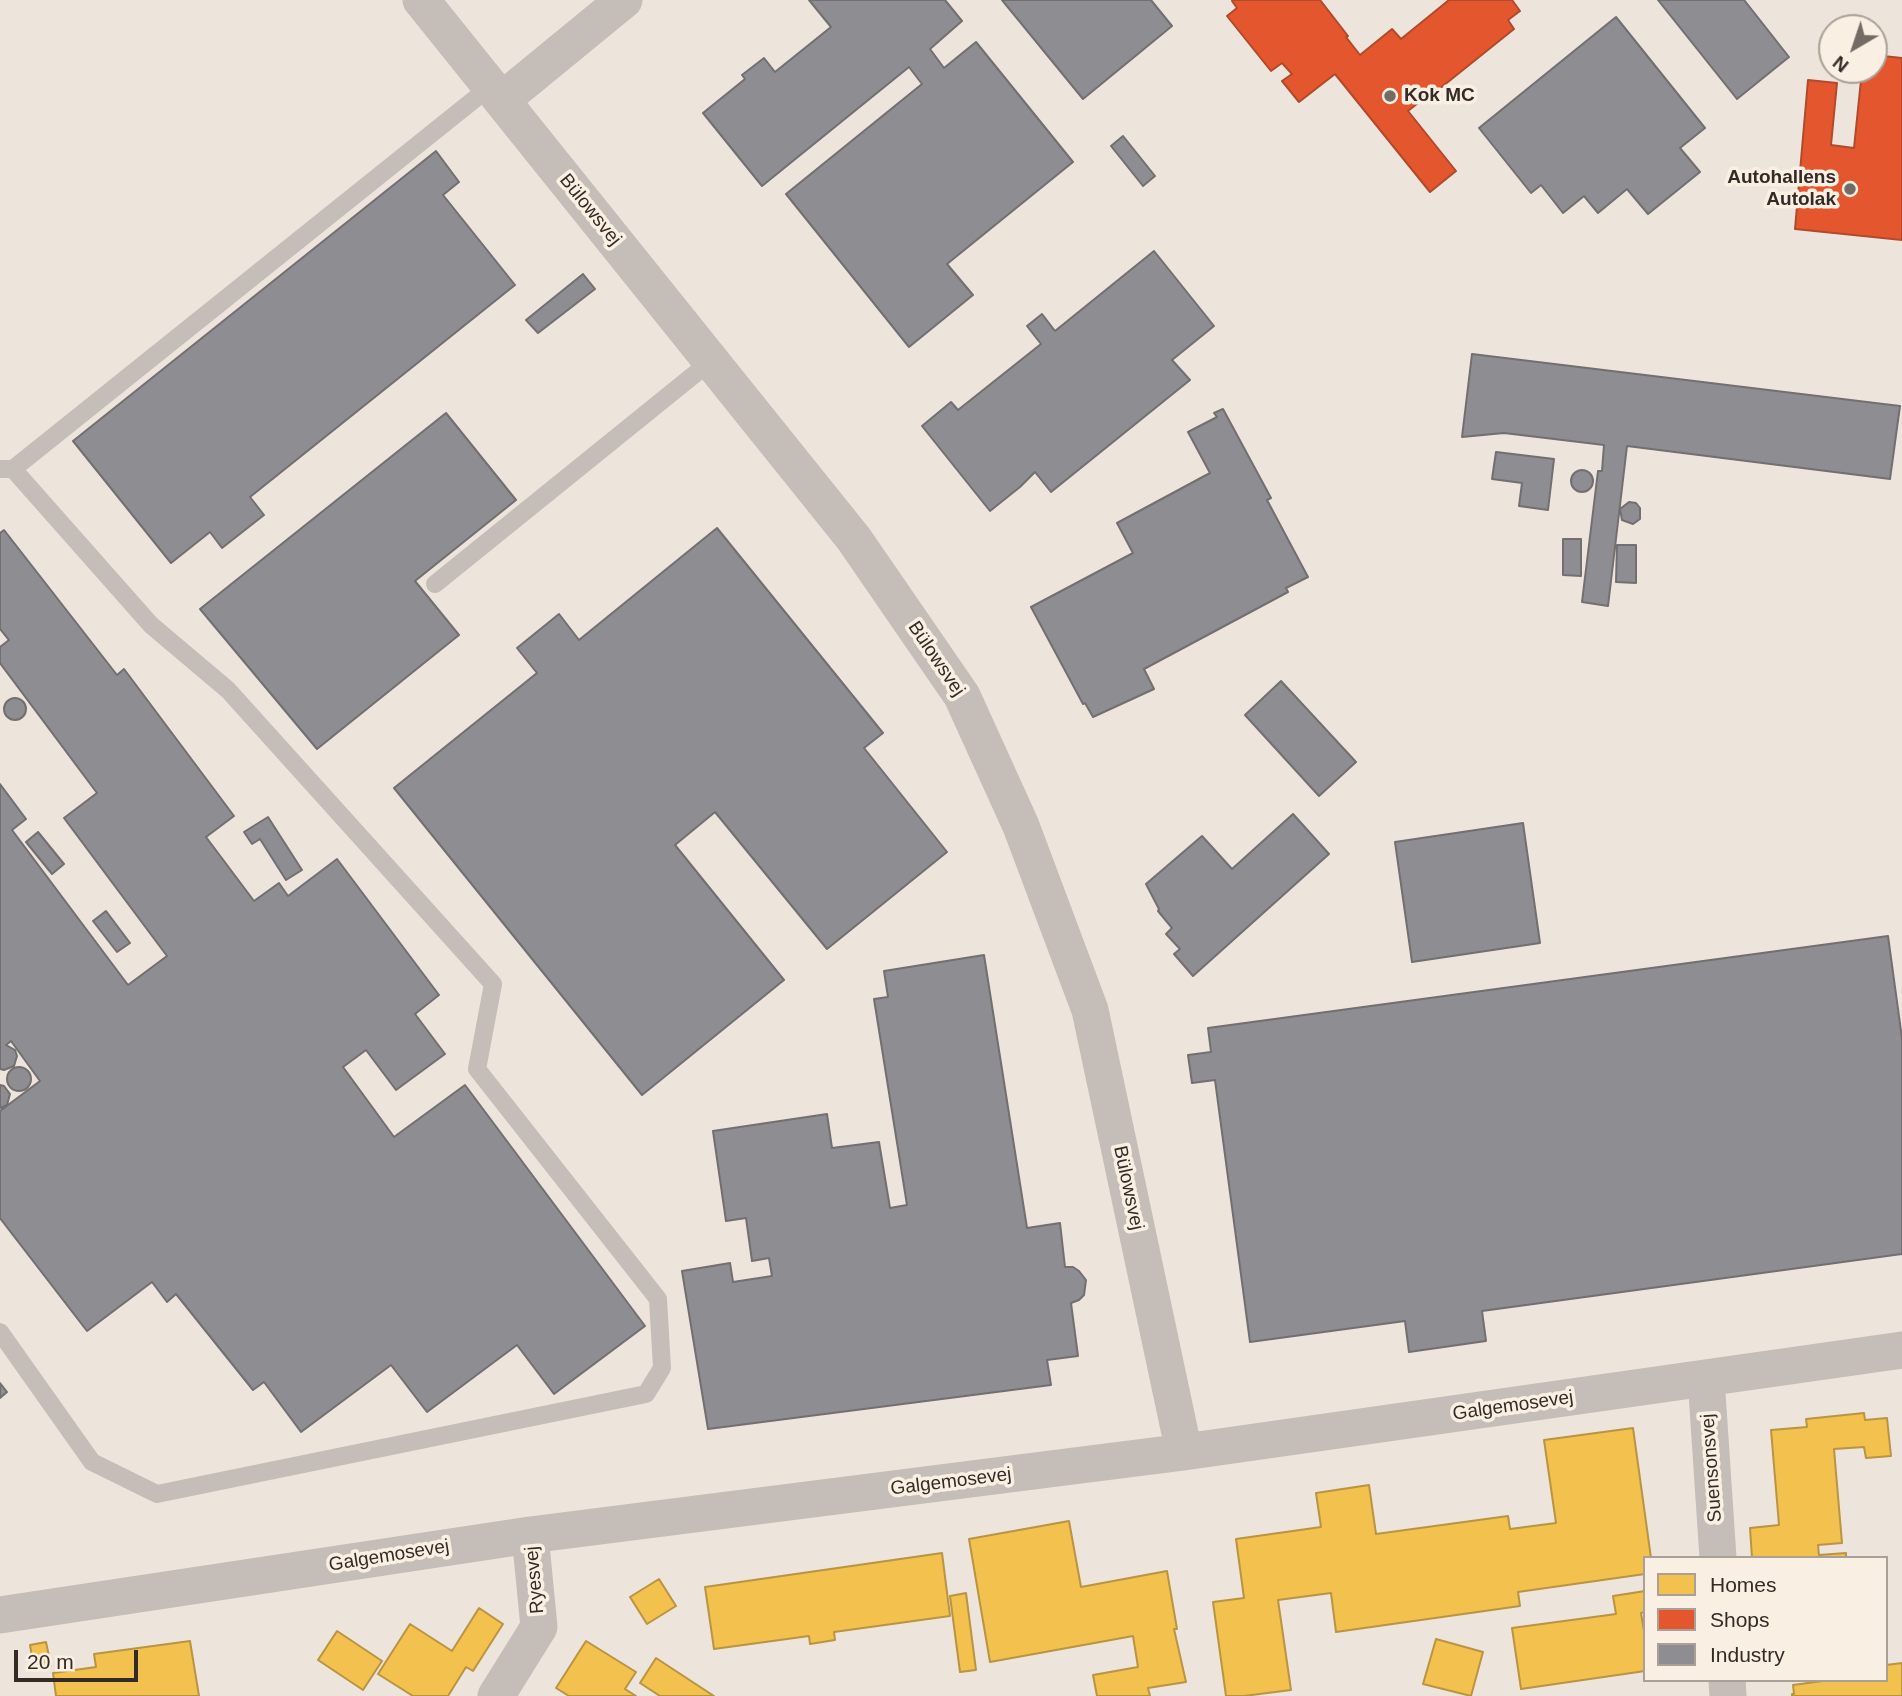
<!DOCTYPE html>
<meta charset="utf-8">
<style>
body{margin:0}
#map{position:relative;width:1902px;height:1696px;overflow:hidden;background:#ede5dc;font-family:Helvetica,sans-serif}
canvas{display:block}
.legend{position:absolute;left:1643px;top:1556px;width:245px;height:126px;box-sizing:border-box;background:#faefe3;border:2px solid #aba097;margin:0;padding:9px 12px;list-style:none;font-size:21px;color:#352a25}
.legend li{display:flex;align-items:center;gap:14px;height:35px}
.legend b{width:35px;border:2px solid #aba097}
.north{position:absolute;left:1818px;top:14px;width:70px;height:70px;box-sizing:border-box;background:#faefe3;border:2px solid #aba097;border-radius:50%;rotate:219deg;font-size:19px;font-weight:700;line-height:28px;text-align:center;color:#352a25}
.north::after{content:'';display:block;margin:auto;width:24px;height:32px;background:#756b65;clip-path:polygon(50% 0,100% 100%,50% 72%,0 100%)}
.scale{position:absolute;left:14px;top:1650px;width:124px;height:32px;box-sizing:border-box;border:4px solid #352a25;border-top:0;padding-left:9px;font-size:21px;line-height:24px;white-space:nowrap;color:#352a25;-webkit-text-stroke:5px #faefe3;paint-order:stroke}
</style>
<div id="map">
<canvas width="1902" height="1696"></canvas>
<ul class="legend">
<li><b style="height:19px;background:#f2c14e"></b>Homes</li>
<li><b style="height:19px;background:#e4572e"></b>Shops</li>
<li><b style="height:19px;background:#8d8d92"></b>Industry</li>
</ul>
<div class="north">N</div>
<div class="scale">20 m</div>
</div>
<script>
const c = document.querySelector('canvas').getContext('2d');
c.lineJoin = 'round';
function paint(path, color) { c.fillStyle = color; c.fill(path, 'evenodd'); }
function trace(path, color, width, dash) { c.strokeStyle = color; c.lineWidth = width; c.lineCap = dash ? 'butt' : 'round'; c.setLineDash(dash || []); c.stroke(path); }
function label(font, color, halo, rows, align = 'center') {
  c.font = font + ' Helvetica,sans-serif'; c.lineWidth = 7; c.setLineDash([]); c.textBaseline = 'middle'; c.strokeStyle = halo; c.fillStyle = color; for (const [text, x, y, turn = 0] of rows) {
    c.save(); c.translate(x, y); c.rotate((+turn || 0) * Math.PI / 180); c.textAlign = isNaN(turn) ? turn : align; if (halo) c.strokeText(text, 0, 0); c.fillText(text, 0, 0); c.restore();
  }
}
const homes = new Path2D(`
 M 1864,1413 L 1865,1420 L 1887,1418 L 1891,1456 L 1866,1458 L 1864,1447 L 1834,1449 L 1842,1543 L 1818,1545 L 1819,1555 L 1846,1553 L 1846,1558 L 1752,1558 L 1750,1528 L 1779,1525 L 1771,1430 L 1807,1427 L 1806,1419 Z
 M 1633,1428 L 1651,1558 L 1645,1558 L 1645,1574 L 1518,1592 L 1520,1606 L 1336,1632 L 1331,1593 L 1278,1600 L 1291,1690 L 1244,1696 L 1226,1696 L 1213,1602 L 1244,1598 L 1236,1539 L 1321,1527 L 1316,1493 L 1369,1485 L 1376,1534 L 1508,1516 L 1510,1529 L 1556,1523 L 1544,1440 Z
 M 1069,1521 L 1081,1587 L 1167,1571 L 1177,1629 L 1174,1629 L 1186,1682 L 1148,1688 L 1150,1696 L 1097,1696 L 1093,1675 L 1138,1667 L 1133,1636 L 990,1662 L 969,1539 Z
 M 942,1553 L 950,1616 L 834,1632 L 835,1640 L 810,1644 L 809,1636 L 714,1649 L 705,1587 Z
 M 659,1579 L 676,1606 L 647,1624 L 630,1597 Z
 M 1645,1591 L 1645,1612 L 1641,1613 L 1645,1637 L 1645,1671 L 1521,1689 L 1512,1628 L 1616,1614 L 1613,1596 Z
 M 966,1593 L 976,1670 L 960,1672 L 950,1596 Z
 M 479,1608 L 503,1624 L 473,1671 L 466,1667 L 448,1696 L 413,1696 L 378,1674 L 410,1624 L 452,1651 Z
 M 337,1631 L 382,1661 L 363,1690 L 318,1660 Z
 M 1436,1639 L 1483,1652 L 1471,1696 L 1423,1684 Z
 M 190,1641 L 199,1696 L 56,1696 L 53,1673 L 96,1667 L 94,1654 Z
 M 586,1641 L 636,1672 L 625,1689 L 636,1696 L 569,1696 L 556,1688 Z
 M 46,1642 L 51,1666 L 34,1669 L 30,1645 Z
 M 656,1658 L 714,1696 L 660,1696 L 640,1683 Z
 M 1902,1663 L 1902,1696 L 1792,1696 L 1792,1694 L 1794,1694 L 1793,1685 L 1830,1680 L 1886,1680 L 1886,1665 Z`);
paint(homes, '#f2c14e');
trace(homes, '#b99442', 2);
const shops = new Path2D(`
 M 1233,0 L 1320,0 L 1348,36 L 1346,37 L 1360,55 L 1392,29 L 1401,39 L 1449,0 L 1512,0 L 1520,11 L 1508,20 L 1514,29 L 1438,90 L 1437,88 L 1408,111 L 1456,171 L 1430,192 L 1335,74 L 1299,102 L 1282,81 L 1292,74 L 1282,63 L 1271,71 L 1227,16 L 1237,8 L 1232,1 Z
 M 1874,55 L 1902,58 L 1902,240 L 1795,229 L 1808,80 L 1837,83 L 1831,145 L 1854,148 L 1862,70 L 1874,70 Z`);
paint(shops, '#e4572e');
trace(shops, '#b04a2b', 2);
const industry = new Path2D(`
 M 809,0 L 945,0 L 962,21 L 930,49 L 944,68 L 976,42 L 1073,162 L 947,264 L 973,295 L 909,347 L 786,194 L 922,84 L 909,67 L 762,186 L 703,113 L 745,79 L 742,75 L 764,58 L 775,72 L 831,27 Z
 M 1002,0 L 1151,0 L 1172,26 L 1083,99 Z
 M 1658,0 L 1744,0 L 1789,57 L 1737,99 Z
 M 1616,17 L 1705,128 L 1680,148 L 1700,172 L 1648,214 L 1627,189 L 1598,213 L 1584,196 L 1563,213 L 1541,185 L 1531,193 L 1479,128 Z
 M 1123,136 L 1155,176 L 1143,186 L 1111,146 Z
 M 436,151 L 459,182 L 443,195 L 515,285 L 250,497 L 264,515 L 222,548 L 210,532 L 171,563 L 73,441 Z
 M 1154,251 L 1214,326 L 1172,360 L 1190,380 L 1051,492 L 1035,472 L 1020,487 L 990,511 L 922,426 L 951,402 L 958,410 L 1041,344 L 1027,326 L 1042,314 L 1055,331 Z
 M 583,274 L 595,289 L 538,333 L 526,320 Z
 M 1472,354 L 1900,406 L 1890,479 L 1627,446 L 1608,606 L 1582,602 L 1598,471 L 1602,471 L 1604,445 L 1504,433 L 1462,437 Z
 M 1223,409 L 1271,498 L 1267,500 L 1308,577 L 1286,588 L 1288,592 L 1144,669 L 1154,689 L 1093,717 L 1085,703 L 1083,704 L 1031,607 L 1133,553 L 1117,523 L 1210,473 L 1188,432 L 1217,417 L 1214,413 Z
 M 446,413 L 516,500 L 415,581 L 459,635 L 317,749 L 200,609 Z
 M 1496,452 L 1554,459 L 1548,510 L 1519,506 L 1522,483 L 1492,479 Z
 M1571 481a11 11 0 1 1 22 0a11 11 0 1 1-22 0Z
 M 1629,502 L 1636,503 L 1640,508 L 1640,519 L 1633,524 L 1622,520 L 1620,509 Z
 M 717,528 L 883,733 L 864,748 L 947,852 L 827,949 L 715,812 L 675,845 L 784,980 L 642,1095 L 394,788 L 537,673 L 517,648 L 559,614 L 579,640 Z
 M 4,530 L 117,675 L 124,669 L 234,816 L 206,837 L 254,901 L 279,883 L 288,896 L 337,859 L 439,995 L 415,1014 L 445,1054 L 396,1090 L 366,1050 L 343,1067 L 394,1137 L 465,1085 L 645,1326 L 554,1394 L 517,1345 L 427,1412 L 391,1365 L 301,1432 L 264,1382 L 253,1390 L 176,1294 L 167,1302 L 152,1282 L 87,1331 L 0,1218 L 0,1111 L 40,1081 L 11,1041 L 6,1045 L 15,1050 L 17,1056 L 14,1066 L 4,1070 L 0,1069 L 0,784 L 26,819 L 12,830 L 128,985 L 167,956 L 64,818 L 97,793 L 0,663 L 0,647 L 9,640 L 0,629 L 0,533 Z
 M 1563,539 L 1581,539 L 1581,576 L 1563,575 Z
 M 1617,545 L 1636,545 L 1636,583 L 1616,582 Z
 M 1281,681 L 1356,762 L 1319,796 L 1245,715 Z
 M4 709a11 11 0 1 1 22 0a11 11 0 1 1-22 0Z
 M 1293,814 L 1329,854 L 1193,976 L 1174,954 L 1180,949 L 1166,934 L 1172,928 L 1158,911 L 1159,909 L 1146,884 L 1202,836 L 1232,869 Z
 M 268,817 L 302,870 L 286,880 L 260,839 L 252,844 L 244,832 Z
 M 1523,823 L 1540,943 L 1412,962 L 1395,842 Z
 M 38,832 L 64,864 L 52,874 L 26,842 Z
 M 106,911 L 130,943 L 117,952 L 93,921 Z
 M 1888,936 L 1902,1038 L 1902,1254 L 1482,1311 L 1486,1341 L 1409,1352 L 1405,1321 L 1250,1342 L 1215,1080 L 1192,1083 L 1188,1055 L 1211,1052 L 1208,1028 Z
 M 984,955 L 1027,1228 L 1060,1223 L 1065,1267 L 1073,1267 L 1079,1271 L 1086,1280 L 1084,1295 L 1079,1300 L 1071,1303 L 1078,1356 L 1047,1360 L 1051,1385 L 708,1429 L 682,1271 L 730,1263 L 733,1282 L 772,1276 L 769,1258 L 752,1261 L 746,1218 L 726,1221 L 713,1131 L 827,1114 L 832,1148 L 879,1142 L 890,1208 L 907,1205 L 874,999 L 888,997 L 884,971 Z
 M7 1079a12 12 0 1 1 24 0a12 12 0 1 1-24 0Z
 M 0,1085 L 4,1086 L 10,1094 L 7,1105 L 0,1108 Z
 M 0,1383 L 7,1392 L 0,1398 Z`);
paint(industry, '#8d8d92');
trace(industry, '#736f71', 2);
trace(new Path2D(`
 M 0,469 L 13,469 L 151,625 L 228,690 L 493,984 L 477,1069 L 658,1299 L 662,1368 L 646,1394 L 157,1494 L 92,1462 L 0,1332
 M 13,469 L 491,86
 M 435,584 L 711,361`), '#c5bdb7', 18);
trace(new Path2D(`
 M 421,0 L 854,539 L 962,696 L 1021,826 L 1090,1010 L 1184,1452
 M 502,100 L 624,0
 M 1706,1378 L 1718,1558
 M 0,1615 L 530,1535 L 1184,1452 L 1902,1350
 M 1727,1680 L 1728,1696
 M 496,1696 L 539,1627 L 530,1535`), '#c5bdb7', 37);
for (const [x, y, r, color] of [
 [1390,96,7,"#756b65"],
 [1850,189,7,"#756b65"]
]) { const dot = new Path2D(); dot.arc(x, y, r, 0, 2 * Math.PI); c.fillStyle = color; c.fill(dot); trace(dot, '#faefe3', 2.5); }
label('bold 19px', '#352a25', '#faefe3', [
 ["Kok MC",1404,96],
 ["Autohallens",1836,178,"right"],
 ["Autolak",1836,200,"right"]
], 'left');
label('19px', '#352a25', '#faefe3', [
 ["Bülowsvej",590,210,51],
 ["Bülowsvej",936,659,56],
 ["Bülowsvej",1128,1188,78],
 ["Galgemosevej",1513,1406,-8],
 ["Suensonsvej",1712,1468,-94],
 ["Galgemosevej",951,1482,-7],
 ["Galgemosevej",389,1556,-9],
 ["Ryesvej",535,1580,-95]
]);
</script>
